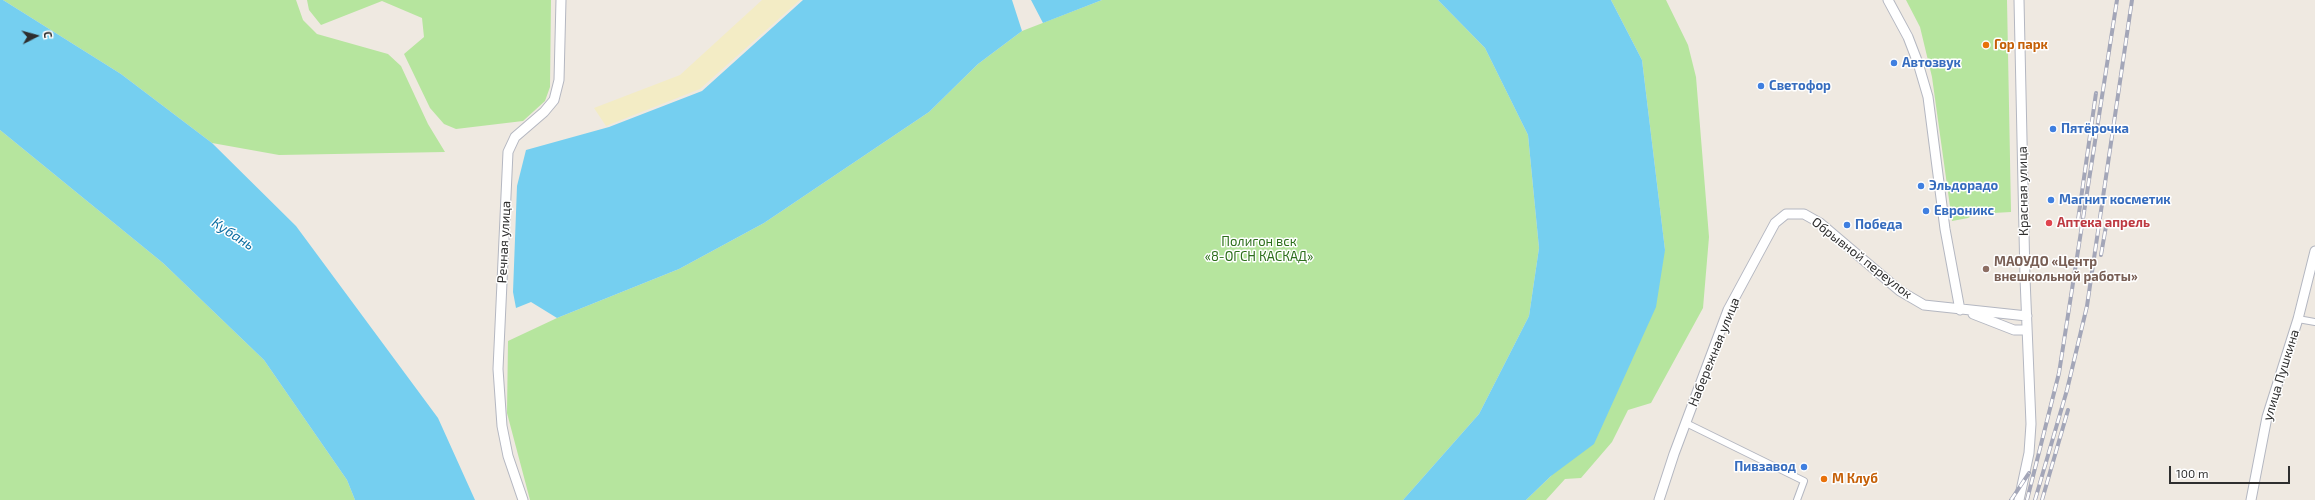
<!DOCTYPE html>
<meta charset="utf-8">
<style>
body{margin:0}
#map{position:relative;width:2315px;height:500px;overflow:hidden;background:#efe9e1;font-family:"Exo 2",sans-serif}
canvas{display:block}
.north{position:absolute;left:16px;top:16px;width:40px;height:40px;-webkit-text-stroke:3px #fff;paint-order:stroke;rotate:84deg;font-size:11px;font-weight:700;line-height:16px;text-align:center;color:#2e2e2e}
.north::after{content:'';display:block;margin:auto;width:14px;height:18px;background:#2e2e2e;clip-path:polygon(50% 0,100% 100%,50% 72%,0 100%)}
.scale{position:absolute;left:2169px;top:466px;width:121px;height:18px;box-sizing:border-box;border:2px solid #2e2e2e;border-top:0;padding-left:5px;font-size:12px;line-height:14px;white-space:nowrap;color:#2e2e2e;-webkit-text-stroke:3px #fff;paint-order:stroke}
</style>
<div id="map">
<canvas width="2315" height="500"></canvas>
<div class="north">С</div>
<div class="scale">100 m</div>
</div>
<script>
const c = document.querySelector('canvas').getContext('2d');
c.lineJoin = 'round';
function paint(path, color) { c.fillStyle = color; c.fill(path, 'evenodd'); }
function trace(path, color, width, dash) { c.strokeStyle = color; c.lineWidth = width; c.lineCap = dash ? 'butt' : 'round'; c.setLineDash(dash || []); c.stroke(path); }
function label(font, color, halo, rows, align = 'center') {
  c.font = font + ' "Exo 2",sans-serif'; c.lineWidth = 3; c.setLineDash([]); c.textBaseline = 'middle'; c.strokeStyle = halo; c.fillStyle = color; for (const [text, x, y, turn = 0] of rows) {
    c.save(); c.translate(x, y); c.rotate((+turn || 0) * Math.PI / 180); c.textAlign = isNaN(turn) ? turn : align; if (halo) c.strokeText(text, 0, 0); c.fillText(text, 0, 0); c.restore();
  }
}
paint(new Path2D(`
 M 3,0 L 296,0 L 303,20 L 317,34 L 388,54 L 401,66 L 428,124 L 445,152 L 279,155 L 212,143 L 121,74 Z
 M 307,0 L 551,0 L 550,87 L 545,101 L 523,121 L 456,129 L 444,124 L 430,108 L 404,54 L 424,37 L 422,18 L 382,1 L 321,25 L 309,10 Z
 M 1102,0 L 1438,0 L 1485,48 L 1528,135 L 1539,248 L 1529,316 L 1479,414 L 1403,500 L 530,500 L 507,413 L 508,341 L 557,318 L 679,269 L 764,223 L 929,112 L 978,64 L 1022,31 Z
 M 1611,0 L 1666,0 L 1688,45 L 1696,77 L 1709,237 L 1703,308 L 1651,403 L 1628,410 L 1612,442 L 1581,478 L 1565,479 L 1546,500 L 1526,500 L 1551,476 L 1665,250 L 1642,60 Z
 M 1906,0 L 2007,0 L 2011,212 L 1976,214 L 1968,218 L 1952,221 L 1932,77 L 1920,27 Z
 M 0,130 L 163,263 L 264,360 L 347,480 L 355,500 L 0,500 Z`), '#b6e59e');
paint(new Path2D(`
 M 762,0 L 800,0 L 700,89 L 606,126 L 594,108 L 680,75 Z`), '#f3ecc5');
paint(new Path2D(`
 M 0,0 L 3,0 L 121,74 L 212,143 L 296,226 L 438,418 L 475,500 L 355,500 L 347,480 L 264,360 L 163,263 L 0,130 Z
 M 803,0 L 1012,0 L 1022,31 L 978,64 L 929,112 L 764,223 L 679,269 L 557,318 L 531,302 L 516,308 L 513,292 L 517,186 L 526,150 L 609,127 L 702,91 Z
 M 1031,0 L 1102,0 L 1043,23 Z
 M 1438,0 L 1611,0 L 1642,60 L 1665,250 L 1656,307 L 1594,444 L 1551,476 L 1526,500 L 1403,500 L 1479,414 L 1529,316 L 1539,248 L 1528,135 L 1485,48 Z`), '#75cff0');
const street = new Path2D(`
 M 2298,319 L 2315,322
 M 1686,423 L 1804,481 L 1797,500`);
const secondary = new Path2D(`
 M 1888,0 L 1908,37 L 1918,63 L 1928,97 L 1945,229 L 1960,310
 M 1973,314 L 2014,330 L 2027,330
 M 523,500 L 508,456 L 502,426 L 498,369 L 508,152 L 515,137 L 544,112 L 554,100 L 559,80 L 561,0
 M 1659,500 L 1674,454 L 1728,310 L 1775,223 L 1786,214 L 1804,214 L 1820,223 L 1900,291 L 1924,305 L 2027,316
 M 2019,500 L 2029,453 L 2031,424 L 2025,278 L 2019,0
 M 2251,500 L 2267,417 L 2298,319 L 2315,251`);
trace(street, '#b4b7c1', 8);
trace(secondary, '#b4b7c1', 11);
trace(street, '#fff', 6);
trace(secondary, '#fff', 9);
const rail = new Path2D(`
 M 2078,220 L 2096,93
 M 2101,255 L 2106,226
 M 2011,500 L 2029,473
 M 2027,500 L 2059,373 L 2117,0
 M 2035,500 L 2067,390 L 2087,306 L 2132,0
 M 2042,500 L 2068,410`);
trace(rail, '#a3a6b8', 4);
trace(rail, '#fff', 2.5, [8]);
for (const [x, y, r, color] of [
 [1986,45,4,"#e8710a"],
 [1894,63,4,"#3f7fe0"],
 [1761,86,4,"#3f7fe0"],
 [2053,129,4,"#3f7fe0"],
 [1921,186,4,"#3f7fe0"],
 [2051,200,4,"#3f7fe0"],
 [1926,211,4,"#3f7fe0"],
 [2049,223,4,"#e0444e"],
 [1847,225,4,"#3f7fe0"],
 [1986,269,4,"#8d6e63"],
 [1804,467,4,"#3f7fe0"],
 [1824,479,4,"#e8710a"]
]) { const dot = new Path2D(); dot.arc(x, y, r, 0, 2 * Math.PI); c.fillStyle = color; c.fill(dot); trace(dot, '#fff', 1.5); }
label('bold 13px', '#c56008', '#fff', [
 ["Гор парк",1994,45],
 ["М Клуб",1832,479]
], 'left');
label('bold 13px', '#366cbe', '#fff', [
 ["Автозвук",1902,63],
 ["Светофор",1769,86],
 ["Пятёрочка",2061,129],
 ["Эльдорадо",1929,186],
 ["Магнит косметик",2059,200],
 ["Евроникс",1934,211],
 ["Победа",1855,225],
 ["Пивзавод",1796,467,"right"]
], 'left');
label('13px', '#2e2e2e', '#fff', [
 ["Красная улица",2023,191,-91],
 ["Речная улица",504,242,-87],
 ["Обрывной переулок",1862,258,38],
 ["Набережная улица",1714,352,-68],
 ["улица Пушкина",2281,375,-73]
]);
label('bold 13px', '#be3a42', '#fff', [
 ["Аптека апрель",2057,223]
], 'left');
label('13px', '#2c6e1b', '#fff', [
 ["Полигон вск",1259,242],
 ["«8-ОГСН КАСКАД»",1259,257]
]);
label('bold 13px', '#785e54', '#fff', [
 ["МАОУДО «Центр",1994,262],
 ["внешкольной работы»",1994,277]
], 'left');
label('italic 14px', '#0d6fa3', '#fff', [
 ["Кубань",233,234,33]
]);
</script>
